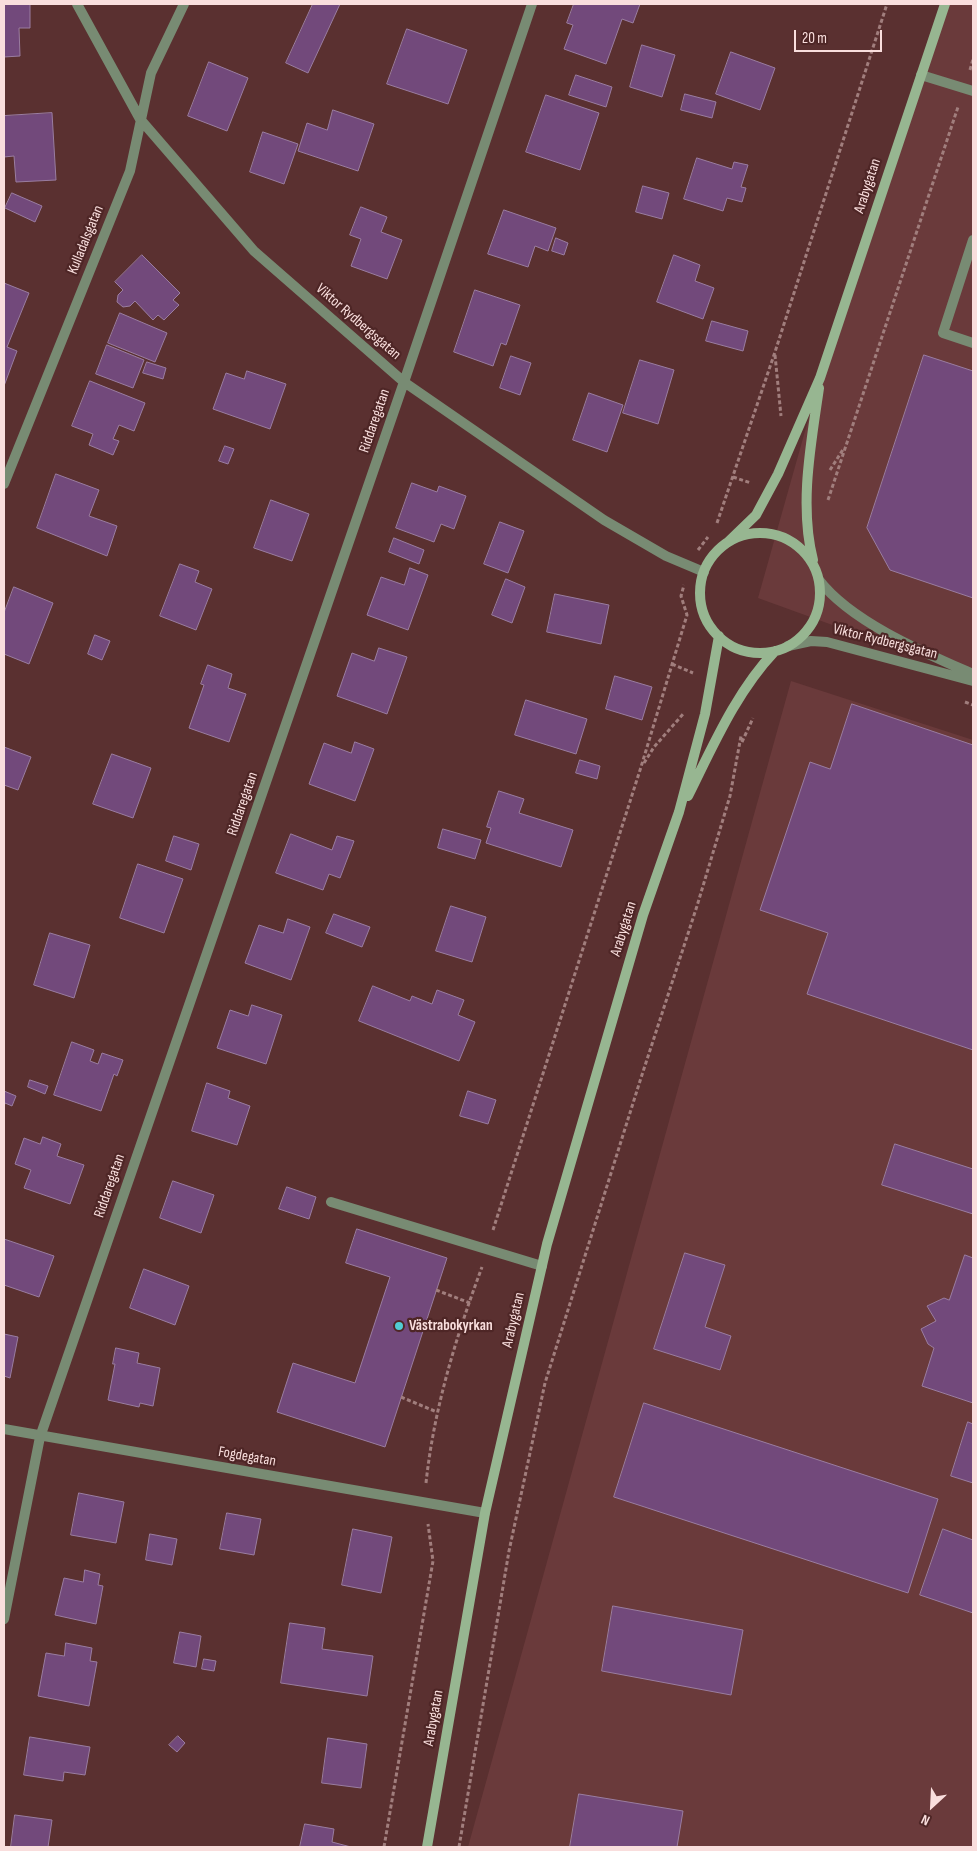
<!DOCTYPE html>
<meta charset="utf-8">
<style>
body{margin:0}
#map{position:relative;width:977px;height:1851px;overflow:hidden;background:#5a3030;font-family:"Sofia Sans Condensed",sans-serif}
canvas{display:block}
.frame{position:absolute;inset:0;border:5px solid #f9dedd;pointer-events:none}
.north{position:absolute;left:907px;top:1781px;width:50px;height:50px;-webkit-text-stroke:4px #4e2626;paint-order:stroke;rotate:205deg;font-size:14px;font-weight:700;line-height:20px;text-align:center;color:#f9dedd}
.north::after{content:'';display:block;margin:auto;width:18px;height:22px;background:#f9dedd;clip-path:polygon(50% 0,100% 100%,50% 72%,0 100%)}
.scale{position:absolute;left:794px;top:30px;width:88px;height:22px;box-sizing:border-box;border:2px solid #f9dedd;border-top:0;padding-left:6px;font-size:15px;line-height:18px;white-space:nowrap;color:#f9dedd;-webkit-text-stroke:4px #4e2626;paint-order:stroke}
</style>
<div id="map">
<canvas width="977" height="1851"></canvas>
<div class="frame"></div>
<div class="north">N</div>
<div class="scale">20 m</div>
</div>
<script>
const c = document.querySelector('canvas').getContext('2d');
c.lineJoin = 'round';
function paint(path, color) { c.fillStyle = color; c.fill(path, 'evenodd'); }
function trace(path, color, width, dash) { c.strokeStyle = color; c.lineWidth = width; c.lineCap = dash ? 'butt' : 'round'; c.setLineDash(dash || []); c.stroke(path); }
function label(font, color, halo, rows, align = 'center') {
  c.font = font + ' "Sofia Sans Condensed",sans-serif'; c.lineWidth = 4.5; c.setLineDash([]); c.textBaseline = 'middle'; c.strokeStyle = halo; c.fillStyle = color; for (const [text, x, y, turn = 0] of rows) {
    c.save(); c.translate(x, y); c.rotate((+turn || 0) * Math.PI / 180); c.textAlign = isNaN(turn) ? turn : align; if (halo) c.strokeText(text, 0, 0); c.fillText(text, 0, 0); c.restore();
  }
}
paint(new Path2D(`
 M 945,4 L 973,4 L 973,676 L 758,598 L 820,378 Z
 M 791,681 L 973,740 L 973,1847 L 468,1847 Z`), '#6a3a3b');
const building = new Path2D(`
 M 4,4 L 30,4 L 30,28 L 19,28 L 20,56 L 4,57 Z
 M 313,4 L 340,4 L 308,73 L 286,63 Z
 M 574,4 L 640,4 L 633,23 L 622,19 L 606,64 L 564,49 L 573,25 L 567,23 Z
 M 407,29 L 467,50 L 448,104 L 387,84 Z
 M 642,45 L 675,55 L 662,97 L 630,87 Z
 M 731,52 L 775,68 L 760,110 L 716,94 Z
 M 209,62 L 248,78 L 227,131 L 188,116 Z
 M 576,75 L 612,87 L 606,107 L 569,95 Z
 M 685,94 L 716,102 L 712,118 L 681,110 Z
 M 546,95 L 599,113 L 580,170 L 526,152 Z
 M 333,110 L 374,124 L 358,171 L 298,151 L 307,123 L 327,130 Z
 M 52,113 L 56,180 L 16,182 L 14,156 L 4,157 L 4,116 Z
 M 263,132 L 298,144 L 284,184 L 250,172 Z
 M 697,158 L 732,169 L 734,162 L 748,165 L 741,187 L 746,188 L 742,202 L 727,198 L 723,211 L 684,199 Z
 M 643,186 L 669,193 L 662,219 L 636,212 Z
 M 12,193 L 42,206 L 35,222 L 5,208 Z
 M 361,207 L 387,217 L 381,232 L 402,240 L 387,279 L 351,266 L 361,239 L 350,235 Z
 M 504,210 L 556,228 L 548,251 L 535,246 L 528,267 L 488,254 Z
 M 556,238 L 568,243 L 564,255 L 552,251 Z
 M 142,255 L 180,293 L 173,300 L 179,305 L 164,320 L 158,315 L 153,320 L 135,301 L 130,306 L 123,307 L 117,302 L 118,295 L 123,290 L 115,282 Z
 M 674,255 L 700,265 L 695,281 L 714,288 L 703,319 L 657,302 Z
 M 4,283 L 29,293 L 7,347 L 17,351 L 4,386 Z
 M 475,290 L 520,305 L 506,345 L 501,343 L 493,366 L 454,352 Z
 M 120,313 L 167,333 L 155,362 L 108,343 Z
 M 712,321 L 748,331 L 743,351 L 706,341 Z
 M 107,345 L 144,360 L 133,388 L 96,374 Z
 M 924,355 L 973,371 L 973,598 L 890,570 L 867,528 Z
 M 511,356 L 531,363 L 520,395 L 500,388 Z
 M 640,360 L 674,370 L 658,424 L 623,413 Z
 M 147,362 L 166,368 L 163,379 L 143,373 Z
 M 247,371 L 286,384 L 270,429 L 213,409 L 226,373 L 244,379 Z
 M 90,381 L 145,403 L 134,431 L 119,425 L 113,439 L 119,441 L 113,455 L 89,445 L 93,434 L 72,426 Z
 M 589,393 L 623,405 L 607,452 L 573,440 Z
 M 225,446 L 234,449 L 228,464 L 219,461 Z
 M 56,474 L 99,490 L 89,516 L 117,526 L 107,556 L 37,528 Z
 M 412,483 L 437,492 L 439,486 L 466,496 L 454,529 L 441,524 L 434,542 L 396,528 Z
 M 271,500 L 309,514 L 292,561 L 254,548 Z
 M 500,522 L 524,531 L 508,573 L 484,564 Z
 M 394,538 L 424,550 L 419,564 L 389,552 Z
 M 180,564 L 199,571 L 195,582 L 212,589 L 196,630 L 160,616 Z
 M 410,568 L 428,575 L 408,630 L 367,615 L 381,577 L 404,585 Z
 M 506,579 L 525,587 L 512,623 L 492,615 Z
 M 14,587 L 53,603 L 29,664 L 4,654 L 4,613 Z
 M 555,594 L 609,605 L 601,644 L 547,632 Z
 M 95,635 L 110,641 L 102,660 L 88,654 Z
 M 379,648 L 407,657 L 387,714 L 337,696 L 352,653 L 374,661 Z
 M 208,665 L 232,674 L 228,688 L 246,694 L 229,742 L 189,728 L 204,685 L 201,684 Z
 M 615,676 L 652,687 L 642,720 L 606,709 Z
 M 526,700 L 587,719 L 576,754 L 515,735 Z
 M 852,704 L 973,745 L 973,1050 L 807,994 L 828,933 L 760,910 L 810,762 L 830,769 Z
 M 355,742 L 374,749 L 355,801 L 309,784 L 324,743 L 351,753 Z
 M 4,747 L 31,757 L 18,790 L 4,785 Z
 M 112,754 L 151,768 L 133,818 L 93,804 Z
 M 580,760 L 600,766 L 597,779 L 576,773 Z
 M 499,791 L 524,799 L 519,813 L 573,830 L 561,867 L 486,843 L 491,828 L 487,827 Z
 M 443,829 L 481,840 L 475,859 L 438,848 Z
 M 291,834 L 332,850 L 337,836 L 354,841 L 340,878 L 329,874 L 323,890 L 276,873 Z
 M 174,836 L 199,844 L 191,870 L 166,861 Z
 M 138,864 L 183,879 L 164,933 L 120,918 Z
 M 451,906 L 486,917 L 472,962 L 436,951 Z
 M 334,914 L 370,927 L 362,947 L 326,933 Z
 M 288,919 L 310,927 L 291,980 L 245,963 L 259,925 L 283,933 Z
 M 50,933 L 90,945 L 74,998 L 34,985 Z
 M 373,986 L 410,1001 L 412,996 L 432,1004 L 437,990 L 464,1000 L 458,1015 L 475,1022 L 459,1061 L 359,1021 Z
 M 252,1005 L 282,1015 L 266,1064 L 217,1048 L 230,1010 L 248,1016 Z
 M 72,1042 L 94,1050 L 90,1061 L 98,1064 L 102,1053 L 123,1060 L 117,1076 L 114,1074 L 101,1111 L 54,1095 Z
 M 30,1080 L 48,1086 L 45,1094 L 28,1087 Z
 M 207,1083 L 230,1091 L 228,1098 L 250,1106 L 237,1145 L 192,1131 Z
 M 4,1091 L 16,1096 L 12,1106 L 5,1103 L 4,1107 Z
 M 468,1091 L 496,1100 L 488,1124 L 460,1116 Z
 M 43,1137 L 61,1144 L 57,1156 L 84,1165 L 70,1204 L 24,1188 L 31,1170 L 15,1164 L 24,1138 L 40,1144 Z
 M 895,1144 L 973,1169 L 973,1214 L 882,1185 Z
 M 173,1181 L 214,1195 L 201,1233 L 160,1218 Z
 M 287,1187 L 316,1197 L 309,1219 L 279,1209 Z
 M 357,1229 L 447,1258 L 385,1447 L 277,1412 L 293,1363 L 355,1383 L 390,1277 L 346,1263 Z
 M 4,1239 L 54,1256 L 39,1297 L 4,1285 Z
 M 685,1253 L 725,1265 L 705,1327 L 731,1336 L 720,1370 L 654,1349 Z
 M 965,1255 L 973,1258 L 973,1403 L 922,1386 L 934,1348 L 928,1344 L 921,1329 L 936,1321 L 927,1306 L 944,1298 L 949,1300 Z
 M 144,1269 L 189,1286 L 175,1325 L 130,1308 Z
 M 4,1334 L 18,1337 L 10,1378 L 4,1376 Z
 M 116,1348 L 139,1353 L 137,1363 L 160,1368 L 153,1406 L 140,1403 L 139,1407 L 108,1400 L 115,1364 L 113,1364 Z
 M 644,1403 L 938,1499 L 908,1593 L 614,1497 Z
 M 968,1422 L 973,1424 L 973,1483 L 951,1476 Z
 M 79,1493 L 124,1502 L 116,1543 L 71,1535 Z
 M 227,1513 L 261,1519 L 254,1555 L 220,1549 Z
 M 353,1529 L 392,1537 L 381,1593 L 342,1585 Z
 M 943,1529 L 973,1540 L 973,1613 L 920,1595 Z
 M 150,1534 L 177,1539 L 172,1565 L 146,1560 Z
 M 85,1570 L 100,1574 L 98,1585 L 103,1586 L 96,1624 L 55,1615 L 64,1578 L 83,1582 Z
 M 613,1606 L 743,1630 L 731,1695 L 602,1671 Z
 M 290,1623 L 325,1628 L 322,1649 L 373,1656 L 367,1696 L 281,1683 Z
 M 180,1632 L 201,1636 L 196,1667 L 174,1663 Z
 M 66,1643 L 92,1648 L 90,1661 L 97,1662 L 89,1706 L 38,1696 L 46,1653 L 64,1656 Z
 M 204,1659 L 216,1661 L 214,1671 L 202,1669 Z
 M 178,1736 L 185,1743 L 177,1752 L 169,1745 Z
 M 30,1737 L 90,1747 L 85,1775 L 64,1772 L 63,1781 L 24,1775 Z
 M 328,1738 L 367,1744 L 361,1788 L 322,1783 Z
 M 579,1794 L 683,1811 L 677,1847 L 570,1847 Z
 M 15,1815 L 52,1820 L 48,1847 L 11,1847 Z
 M 305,1824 L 334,1829 L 332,1842 L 351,1847 L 300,1847 Z`);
paint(building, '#72497b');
trace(building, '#9a7da0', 1);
trace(new Path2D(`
 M 970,70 L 973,59
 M 775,355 L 781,416
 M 830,470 L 844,448
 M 733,477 L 751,483
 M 828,500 L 958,107
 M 717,523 L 775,352 L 887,4
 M 698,550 L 708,537
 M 672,664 L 693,673
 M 965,702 L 973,705
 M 742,742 L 753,718
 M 644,763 L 654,747 L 684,713
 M 493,1230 L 641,767 L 687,615 L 681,596 L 684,585
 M 436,1290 L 470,1303
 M 401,1397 L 437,1412
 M 426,1483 C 434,1408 456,1337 482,1267
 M 384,1847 L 433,1561 L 428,1524
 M 459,1847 L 509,1551 L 545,1383 L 640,1081 L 697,906 L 730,796 L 741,736`), '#a17e7d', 3, [4, 2.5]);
trace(new Path2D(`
 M 921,75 L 973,91
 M 973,240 L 943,333 L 973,343
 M 331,1202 L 542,1266`), '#788b73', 10);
trace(new Path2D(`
 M 77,4 L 140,119 L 254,251 L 404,382 L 604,520 L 666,556 L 704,572
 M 4,484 L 130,171 L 151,73 L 184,4
 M 819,580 C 851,622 925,653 973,674
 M 788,646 L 811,641 L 827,642 L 973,681
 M 4,1429 L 485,1513
 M 4,1619 L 40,1437 L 404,382 L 532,4`), '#788b73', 10);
trace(new Path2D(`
 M700 593a60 60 0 1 1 120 0a60 60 0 1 1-120 0Z
 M 728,542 L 756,515 L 778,474 L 820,378 L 945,4
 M 813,560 C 799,505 811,444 819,388
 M 688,796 C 713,746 736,692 775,651
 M 427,1847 L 485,1513 L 547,1244 L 643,915 L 679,812 L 705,714 L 719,636`), '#97b691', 10);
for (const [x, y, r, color] of [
 [399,1326,5,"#51ccd3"]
]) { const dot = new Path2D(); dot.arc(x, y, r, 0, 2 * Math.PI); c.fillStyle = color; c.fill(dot); trace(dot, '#4e2626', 2); }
label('15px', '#f9dedd', '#4e2626', [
 ["Arabygatan",868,186,-72],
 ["Kulladalsgatan",86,240,-68],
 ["Viktor Rydbergsgatan",358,322,41],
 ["Riddaregatan",375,421,-71],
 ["Viktor Rydbergsgatan",885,642,14],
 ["Riddaregatan",243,804,-71],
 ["Arabygatan",624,929,-73],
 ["Riddaregatan",110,1186,-71],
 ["Arabygatan",514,1320,-77],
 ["Fogdegatan",247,1457,10],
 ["Arabygatan",434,1718,-80]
]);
label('bold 15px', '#f9dedd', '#4e2626', [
 ["Västrabokyrkan",409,1326]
], 'left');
</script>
